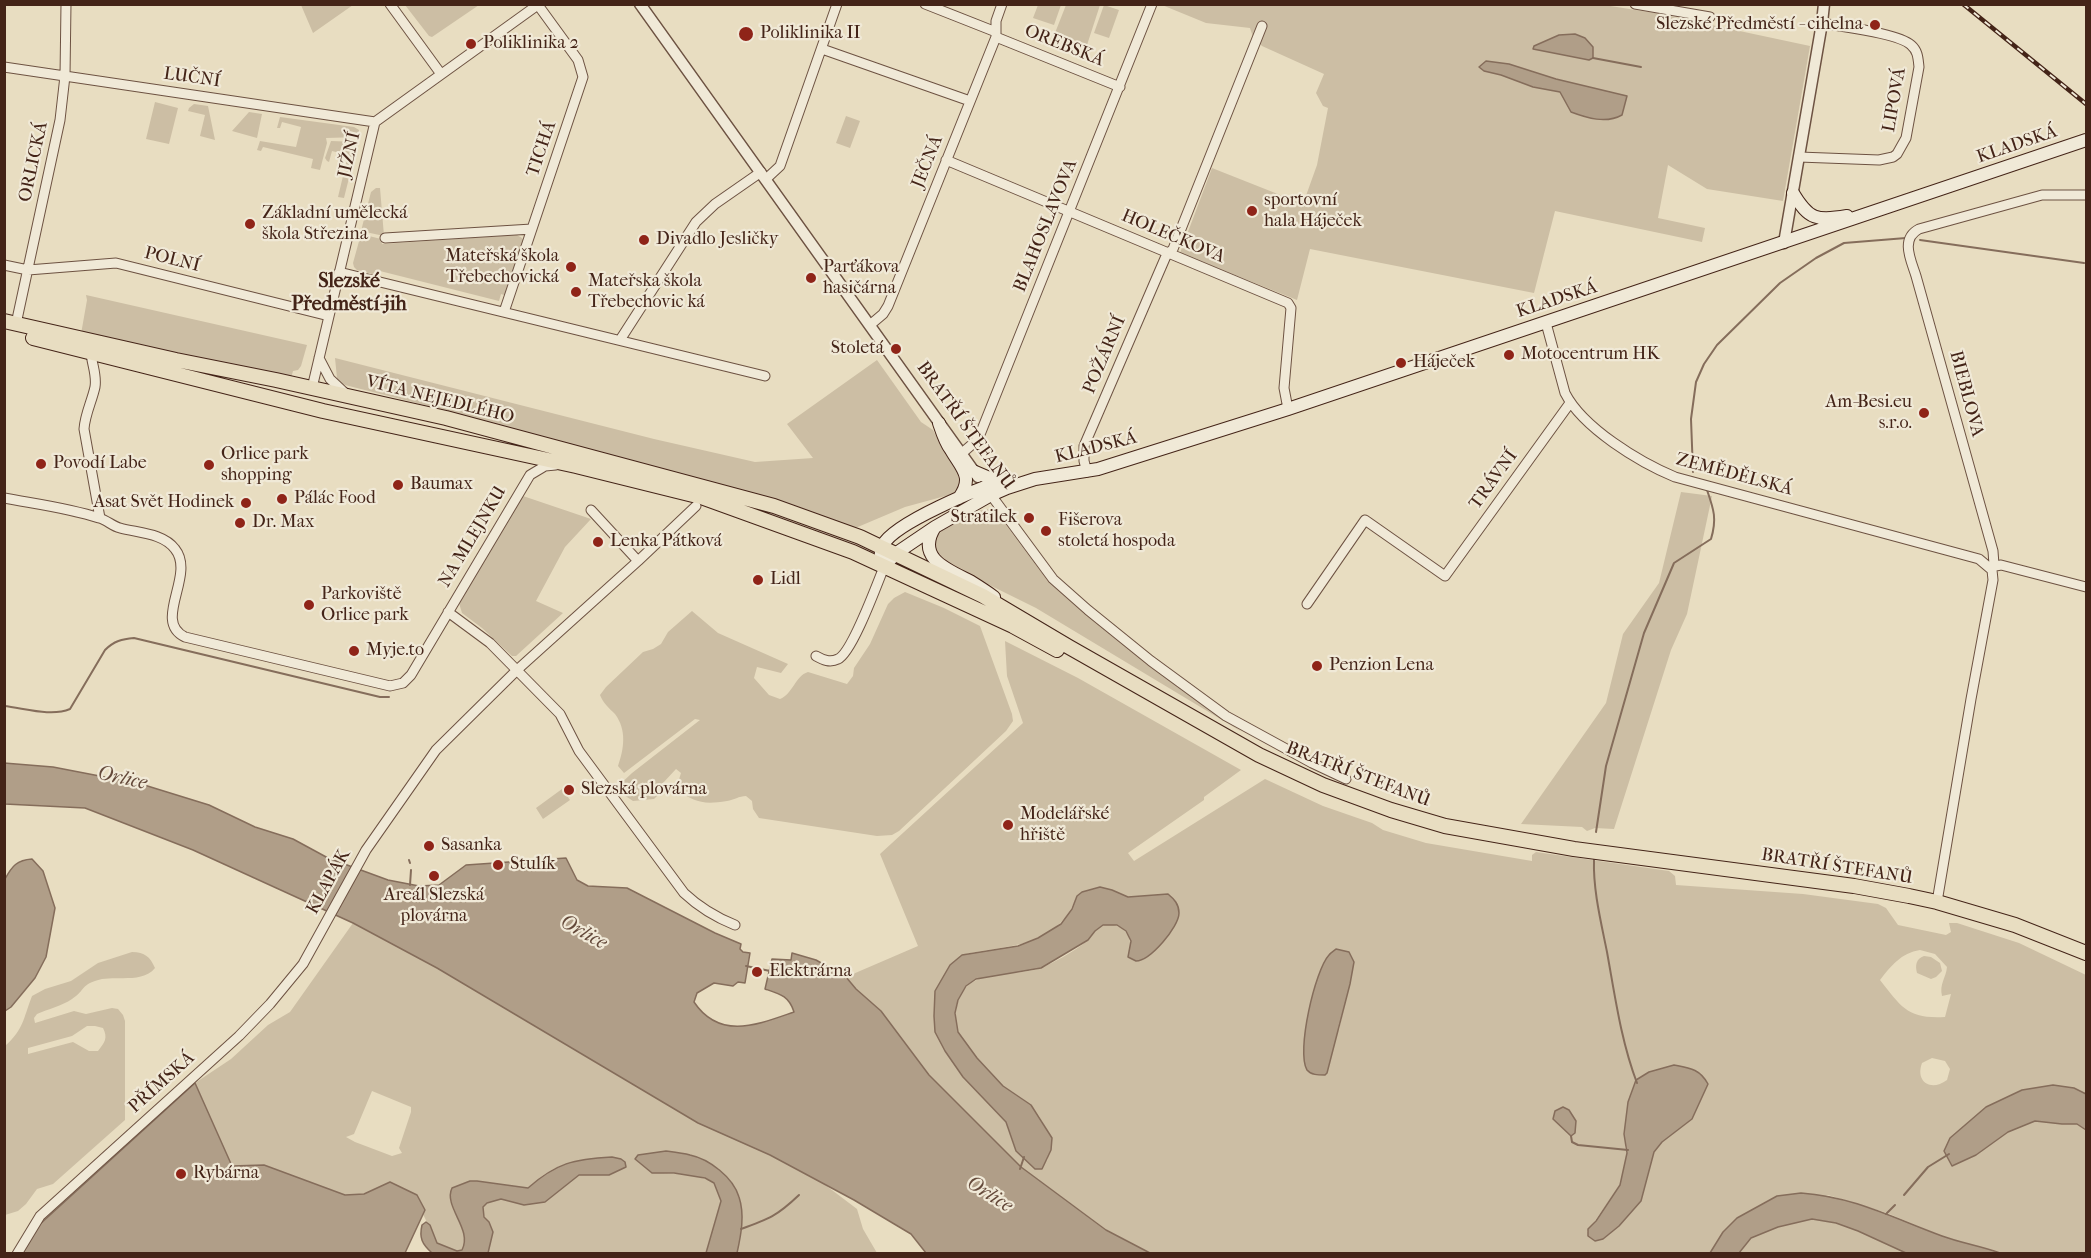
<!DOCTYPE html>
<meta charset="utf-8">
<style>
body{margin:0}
#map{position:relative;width:2091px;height:1258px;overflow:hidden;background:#e8ddc1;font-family:"IM FELL French Canon",serif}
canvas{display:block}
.frame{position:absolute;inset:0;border:6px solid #442418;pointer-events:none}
</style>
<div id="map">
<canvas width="2091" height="1258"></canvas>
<div class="frame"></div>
</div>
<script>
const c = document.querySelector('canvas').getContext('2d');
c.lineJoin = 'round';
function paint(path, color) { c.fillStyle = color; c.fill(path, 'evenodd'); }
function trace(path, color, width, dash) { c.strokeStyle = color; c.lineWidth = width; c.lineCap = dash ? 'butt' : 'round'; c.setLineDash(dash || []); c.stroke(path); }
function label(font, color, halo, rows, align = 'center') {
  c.font = font + ' "IM FELL French Canon",serif'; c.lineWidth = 4.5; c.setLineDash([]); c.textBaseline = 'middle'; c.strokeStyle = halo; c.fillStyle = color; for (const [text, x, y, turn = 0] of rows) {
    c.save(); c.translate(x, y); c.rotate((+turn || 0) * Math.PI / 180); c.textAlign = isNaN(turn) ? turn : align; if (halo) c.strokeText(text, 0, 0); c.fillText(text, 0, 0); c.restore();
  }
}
paint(new Path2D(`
 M 301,5 L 353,5 L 313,33 Z
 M 405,5 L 479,5 L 432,37 L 429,36 Z
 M 1038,5 L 1061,5 L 1054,25 L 1033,18 Z
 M 1066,5 L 1100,5 L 1087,45 L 1055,33 Z
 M 1104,5 L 1119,10 L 1109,38 L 1094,33 Z
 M 1162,5 L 1604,5 L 1655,13 L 1810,46 L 1783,201 L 1707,189 L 1668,165 L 1658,218 L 1705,228 L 1702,242 L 1555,211 L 1534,293 L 1310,249 L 1297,300 L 1180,253 L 1212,168 L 1303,204 L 1317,165 L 1328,108 L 1323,106 L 1316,93 L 1324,74 L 1262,46 L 1253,37 L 1250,28 L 1206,23 Z
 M 155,102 L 178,108 L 169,144 L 146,139 Z
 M 194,104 L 208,106 L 215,140 L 200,136 L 205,115 L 188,111 L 189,108 Z
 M 249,112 L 262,114 L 257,138 L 232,131 Z
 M 846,116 L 860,121 L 850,148 L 836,143 Z
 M 280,117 L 354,127 L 359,130 L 359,137 L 326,138 L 327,143 L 320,170 L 311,168 L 313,159 L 263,147 L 261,151 L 257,150 L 260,141 L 296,147 L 301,127 L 282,122 L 280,128 L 277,128 Z
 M 331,141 L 358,142 L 344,198 L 338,197 L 348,155 L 332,151 L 329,162 L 327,161 L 325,158 Z
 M 376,188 L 380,188 L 384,236 L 361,231 L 371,192 Z
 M 361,234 L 381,239 L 382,244 L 517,235 L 522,238 L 525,243 L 507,296 L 501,294 L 499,301 L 380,271 L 379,276 L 357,270 L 354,267 L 353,263 Z
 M 86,295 L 307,345 L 301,366 L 298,370 L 293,371 L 291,378 L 81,334 L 87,300 Z
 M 335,358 L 654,439 L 755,462 L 813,458 L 787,424 L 877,360 L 921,422 L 933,430 L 946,455 L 963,476 L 960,492 L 905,507 L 853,529 L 758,495 L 548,442 L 448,411 L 345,385 L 335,379 L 337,378 Z
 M 1681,492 L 1712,496 L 1687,614 L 1671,650 L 1614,829 L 1595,828 L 1587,831 L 1582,827 L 1521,824 L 1606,703 L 1623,634 L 1659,583 Z
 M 523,496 L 591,519 L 565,547 L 536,601 L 563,613 L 516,656 L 512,656 L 482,628 L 462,613 L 459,603 Z
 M 988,509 L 997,513 L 1047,580 L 1164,674 L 1242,732 L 1036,608 L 945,563 L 934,550 C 935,544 935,536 938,531 C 944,523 977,510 988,509 Z
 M 905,592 L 944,608 L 980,626 L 1012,714 L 1013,721 L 1006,731 L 899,831 L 892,835 L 877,836 L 759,818 L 753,809 L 752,801 L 746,796 C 739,796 734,800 727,801 C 702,805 695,802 676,789 L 681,773 L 676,769 L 663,783 L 660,793 L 654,799 L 633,801 L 615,789 L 632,773 L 700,720 L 695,719 L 624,773 L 618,766 C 624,749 627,730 615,714 C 609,708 603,703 600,695 L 606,687 L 643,652 L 653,649 L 661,644 L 668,632 L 692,611 L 718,633 L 788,664 L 781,673 L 757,667 L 754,678 L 769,695 L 780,699 C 793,694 795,676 808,672 L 847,684 L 853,676 L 854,668 L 870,644 L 888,604 L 894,598 Z
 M 1005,641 L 1078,678 L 1241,770 L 1204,797 L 1204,800 L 1128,853 L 1134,861 L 1265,779 L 1323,806 L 1372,823 L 1383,830 L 1426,843 L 1532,861 L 1532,855 L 1536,852 L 1669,871 L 1675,876 L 1676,885 L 1803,894 L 1878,904 L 1886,908 L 1898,925 L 1946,935 L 1951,932 L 1949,923 L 1957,923 L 2019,943 L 2086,975 L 2086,1094 L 2074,1088 L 1944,1151 L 1953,1166 L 1976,1155 L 2008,1132 L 2035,1121 L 2062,1124 L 2077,1124 L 2086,1130 L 2086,1253 L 2000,1253 L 1944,1237 L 1887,1213 L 1828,1195 L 1723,1232 L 1710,1253 L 1150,1253 L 1107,1230 L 1021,1167 L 929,1075 L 881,1011 L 856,989 L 846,977 L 918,946 L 880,854 L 1023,723 L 1007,676 ZM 1112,890 L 1127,897 L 1168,894 L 1130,947 C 1132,933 1119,922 1104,925 C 1097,926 1093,935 1088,940 C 1078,949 1054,963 1041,968 C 1012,978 969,966 958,1002 C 955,1011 955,1025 959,1034 C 968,1052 987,1073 1003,1086 C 1011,1093 1021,1097 1029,1104 C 1039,1112 1045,1128 1052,1138 L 1047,1161 L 1016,1152 L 1006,1122 L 963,1077 L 945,1051 L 962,955 C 1008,944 1056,950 1077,896 ZM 1920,950 L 1935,954 L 1947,967 C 1946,978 1939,984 1942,996 L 1951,994 L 1945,1017 C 1908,1019 1902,1008 1880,980 C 1891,966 1901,953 1920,950 ZM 1328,956 L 1354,962 L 1339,1030 L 1303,1050 C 1306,1017 1315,987 1328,956 ZM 1932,1058 L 1945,1061 L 1950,1069 L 1947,1080 C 1931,1092 1915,1082 1922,1063 ZM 1636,1081 L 1708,1084 L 1692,1119 L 1662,1142 L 1654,1152 L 1641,1201 L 1619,1226 L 1587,1232 L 1620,1185 L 1627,1153 L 1625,1148 L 1628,1102 Z
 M 562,789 L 570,800 L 543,819 L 536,808 Z
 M 353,923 L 437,968 L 698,1123 L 770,1155 L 820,1181 L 857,1209 L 863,1229 L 877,1253 L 737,1253 L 742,1228 L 739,1196 L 718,1168 L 660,1174 C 677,1173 698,1174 714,1183 L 721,1201 L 706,1253 L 488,1253 L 489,1222 L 482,1213 L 483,1207 C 497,1193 526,1201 544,1202 L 579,1175 L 609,1175 L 604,1158 C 568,1162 555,1163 528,1188 L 508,1185 L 459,1185 L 452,1188 C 452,1191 450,1194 450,1198 C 451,1214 471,1231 462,1250 L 457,1252 L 437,1243 L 421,1210 L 364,1195 L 342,1200 L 231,1166 L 195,1083 L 231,1059 L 268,1025 L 290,1012 ZM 372,1091 L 411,1107 L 411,1112 L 399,1148 L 402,1153 L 392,1156 L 355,1142 L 346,1137 L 354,1134 Z
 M 132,952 C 145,952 150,957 155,968 C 143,983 119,976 102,979 C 80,984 86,990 72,999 C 62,1006 48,1009 37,1014 L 34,1018 L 35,1023 L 74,1011 L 86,1014 L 112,1008 L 118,1009 L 123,1015 L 125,1021 L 125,1120 L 53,1184 L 37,1189 L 26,1204 L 18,1211 L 5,1215 L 5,1046 C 24,1029 23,1019 32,996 L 45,989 L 71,981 L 98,963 ZM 87,1026 L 95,1026 L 103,1028 C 108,1038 105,1042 98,1051 L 89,1051 L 73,1042 L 28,1054 L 28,1048 L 72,1036 Z
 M 1924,956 L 1931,957 L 1940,963 L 1942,971 L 1936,977 L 1931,979 L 1917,973 C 1915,965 1916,959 1924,956 Z
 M 1812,1219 L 1836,1223 L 1858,1231 L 1906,1253 L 1739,1254 L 1751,1238 L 1778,1227 Z`), '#ccbea4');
const water = new Path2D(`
 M 1575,34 L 1585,38 L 1593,47 L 1593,58 L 1589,60 L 1533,49 L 1534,46 L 1559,35 Z
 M 1486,61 L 1509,64 L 1556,79 L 1627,96 L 1622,115 C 1606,124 1587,118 1571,112 L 1560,92 L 1533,87 L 1501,75 L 1484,71 L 1479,67 Z
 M 4,763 L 53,767 L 141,784 L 209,805 L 255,827 L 293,839 L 328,858 L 388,880 L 419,886 L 439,885 L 466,865 L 566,858 L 577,880 L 588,886 L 627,888 L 715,933 L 741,944 L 740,949 L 743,952 L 750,953 L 745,983 L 738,982 L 733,986 L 714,983 L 697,993 L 694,1002 C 720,1041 759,1024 794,1012 C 789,996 780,994 765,989 L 772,959 L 791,960 L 792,953 L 816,960 L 846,977 L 856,989 L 881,1011 L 929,1075 L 1021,1167 L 1106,1230 L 1150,1253 L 926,1253 L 911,1234 L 854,1200 L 770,1155 L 698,1123 L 437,968 L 353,923 L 193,850 L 85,808 L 5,804 Z
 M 32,859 L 43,871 L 55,908 L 46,957 L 35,978 L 11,1007 L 5,1011 L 5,879 C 12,866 17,860 32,859 Z
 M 1100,887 L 1112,890 L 1128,897 L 1168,894 C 1174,899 1179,904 1179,913 C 1179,927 1150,961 1136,961 C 1134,960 1130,958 1128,957 L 1131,941 L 1126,931 L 1117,925 L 1103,925 L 1095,931 L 1088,940 L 1041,968 L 976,979 L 966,986 L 958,1000 L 955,1013 L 958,1032 L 977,1058 L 1003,1086 L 1031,1105 L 1052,1138 L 1051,1150 L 1042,1169 L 1035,1169 L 1016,1151 L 1006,1122 L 963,1077 L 945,1051 L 935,1032 L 934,1016 L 935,991 L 950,965 L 962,955 L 1018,946 L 1038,938 L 1061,924 L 1072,909 L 1077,896 L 1082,892 Z
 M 1336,949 L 1349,952 L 1354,962 L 1350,984 L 1327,1073 L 1325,1075 C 1318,1075 1311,1075 1307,1070 C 1296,1052 1315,970 1329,955 C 1331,952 1334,951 1336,949 Z
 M 1674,1065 C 1690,1068 1700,1069 1708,1084 L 1692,1119 L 1662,1142 L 1654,1152 L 1641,1201 L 1619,1226 L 1603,1239 L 1595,1241 L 1588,1236 L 1588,1229 L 1596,1221 L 1620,1185 L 1627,1153 L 1624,1134 L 1628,1102 L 1636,1080 L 1649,1072 Z
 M 195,1083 L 232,1166 L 264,1165 L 345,1195 L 364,1194 L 390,1182 L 417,1195 L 425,1210 L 405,1253 L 22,1254 L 39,1225 Z
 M 2053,1085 L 2074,1088 L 2086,1094 L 2086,1130 L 2077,1124 L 2062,1124 L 2035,1121 L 2008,1132 L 1976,1155 L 1952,1166 L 1944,1151 L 1950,1138 L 1986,1107 L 2022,1090 Z
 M 1563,1107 L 1569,1110 L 1576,1121 L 1575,1133 L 1571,1136 L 1553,1119 L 1555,1111 Z
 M 666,1151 C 674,1152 683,1153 690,1155 C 709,1159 733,1177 739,1197 C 745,1215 741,1235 737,1253 L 706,1253 L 721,1201 L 714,1183 L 705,1178 L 674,1173 L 652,1173 L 635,1159 L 638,1155 Z
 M 612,1157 L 621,1159 L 625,1162 L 626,1167 L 609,1175 L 579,1175 L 545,1202 L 524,1205 L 501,1199 L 487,1203 L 483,1207 L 484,1217 L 489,1222 L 493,1232 L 488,1253 L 432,1253 C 422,1244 419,1238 422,1225 L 426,1222 L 430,1225 L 437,1243 L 457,1251 L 462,1250 C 473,1229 443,1207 452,1188 L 470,1181 L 477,1181 L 528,1188 C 556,1163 574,1159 612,1157 Z
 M 1801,1193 C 1855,1197 1893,1218 1942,1236 C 1961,1243 1981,1246 2000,1253 L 1906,1253 L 1858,1231 L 1836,1223 L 1812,1219 L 1778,1227 L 1751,1238 L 1739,1253 L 1710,1253 L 1723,1232 L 1737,1218 L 1777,1196 Z`);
paint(water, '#b09e88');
trace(water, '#856d5b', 1.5);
trace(new Path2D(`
 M 1593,58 L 1641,67
 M 1920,240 L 2084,263
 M 1693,472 L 1691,419 L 1696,382 L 1704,364 L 1717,345 L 1780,283 L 1816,258 L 1844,243 L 1906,238
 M 4,706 C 24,708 51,717 70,709 L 105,650 C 114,641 122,639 134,638 L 380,697 L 389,697
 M 1596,832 L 1606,766 L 1644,633 L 1674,563 L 1711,539 C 1717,519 1714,510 1707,490
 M 409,860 L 410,863
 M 1594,860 C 1593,890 1601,922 1607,952 C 1615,996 1621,1041 1637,1083
 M 410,885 L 411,870
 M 746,966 L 770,971
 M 1571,1136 L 1572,1142 L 1578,1145 L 1628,1150
 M 1020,1169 L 1024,1157
 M 1904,1195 L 1928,1167 L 1949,1154
 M 1886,1214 L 1895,1205
 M 741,1229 C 769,1219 777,1216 799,1195`), '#856d5b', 2);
const minor = new Path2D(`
 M 390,4 L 441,74
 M 925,4 L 996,32
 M 1635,4 L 1710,17
 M 996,37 L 1120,87
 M 822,49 L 970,101
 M 4,67 L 375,122
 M 1799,157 L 1879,160 L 1893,157 L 1897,154 L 1906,138 L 1919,67 C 1918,58 1918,51 1911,45 C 1898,33 1842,27 1822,23
 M 946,160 L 1288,303 L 1291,308 L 1284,388 L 1288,409
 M 766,179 L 780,166 L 837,4
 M 385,238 L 532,229
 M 4,265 L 28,270 L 116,263 L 329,316
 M 339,272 L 765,376
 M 504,312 L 583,77 L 578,60 L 538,5
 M 1546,323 L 1565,393 C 1583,428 1639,462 1675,477 L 1979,559 L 1992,570 L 1993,580 L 1971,699 L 1937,902
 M 16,324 L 60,120 L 65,76 L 66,4
 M 870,325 L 883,314 L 888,306 L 996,37 L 996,21 L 1002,4
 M 620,340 L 696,222 L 715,204 L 761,172
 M 91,353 C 92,365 97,375 95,387 C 92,401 85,414 84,429 L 100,518
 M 319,358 L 330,379 L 346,394
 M 312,388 L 375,122 L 539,4
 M 961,454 L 976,441 L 981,432 L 1152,4
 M 1087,472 L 1084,461 L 1084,446 L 1166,256 L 1173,249 L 1262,26
 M 991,495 L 1053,579 L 1088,610 L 1151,661 L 1226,716 L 1312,763 L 1346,779
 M 4,498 C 36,504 69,508 99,518 C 107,520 112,526 120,528 C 138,533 163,533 175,549 C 196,575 152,621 185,637 L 390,686 L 403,683 L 411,675 L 530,475 L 545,466 L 556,465
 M 591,510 L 638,561
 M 1994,565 L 1993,551 L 1916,276 C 1911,260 1900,239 1919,229 L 2042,195 L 2086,195
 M 1990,567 L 2001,565 L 2086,587
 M 1307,604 L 1365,520 L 1445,576 L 1570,403
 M 448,612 L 490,643 L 560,714 L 579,751 L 684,893 C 700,908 715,917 735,925
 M 816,656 C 823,660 830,663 838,659 C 852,653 877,584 884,567
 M 17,1254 L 40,1216 L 239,1036 L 270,1004 L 303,964 L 366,850 L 436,750 L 517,670 L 638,561 L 696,506`);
const tertiary = new Path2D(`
 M 640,4 L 978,477
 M 1784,243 L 1822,23 L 1824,4`);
const secondary = new Path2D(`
 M 1793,193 C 1809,220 1817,221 1847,216
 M 939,423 C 942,432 945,442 951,450 C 962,469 974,477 959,498
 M 973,471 L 987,477 L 1003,480
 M 935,527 C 915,558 948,570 970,581 C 978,586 986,591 994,597
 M 884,567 L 895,554 L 935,527 L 991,495 L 1007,488 L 1035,479 L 1098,469 L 1288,409 L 2086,140
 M 884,567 C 881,560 879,552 883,545 C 894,523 981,487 1006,480`);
const primary = new Path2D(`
 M 4,321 L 176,360 L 276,380 L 446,418 L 774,506 L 860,537 L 983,596 L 1069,647 L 1259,755 L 1323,785 L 1391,810 L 1445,826 L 1574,849 L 1854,886 L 1909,896 L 1937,902 L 2015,925 L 2086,953
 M 33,338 L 323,411 L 576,466 L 701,497 L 853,552 L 1013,626 L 1057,650`);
trace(minor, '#6d5242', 11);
trace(tertiary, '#6d5242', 13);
trace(secondary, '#442418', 14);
trace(primary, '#442418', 16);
trace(minor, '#f0e9d7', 9);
trace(tertiary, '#f0e9d7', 10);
trace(secondary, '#f0e9d7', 12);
trace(primary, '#e8ddc1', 14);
const rail = new Path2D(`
 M 1963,4 L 2086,104`);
trace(rail, '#442418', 4.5);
trace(rail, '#f0e9d7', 2, [7]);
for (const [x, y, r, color] of [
 [1875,25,6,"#8f2418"],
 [746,34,8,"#8f2418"],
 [471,44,6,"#8f2418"],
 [1252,211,6,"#8f2418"],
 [250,224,6,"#8f2418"],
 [644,240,6,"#8f2418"],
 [571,267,6,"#8f2418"],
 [811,278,6,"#8f2418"],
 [576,292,6,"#8f2418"],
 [896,349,6,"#8f2418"],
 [1509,355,6,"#8f2418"],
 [1401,363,6,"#8f2418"],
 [1924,413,6,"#8f2418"],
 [41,464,6,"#8f2418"],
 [209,465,6,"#8f2418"],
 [398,485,6,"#8f2418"],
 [282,499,6,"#8f2418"],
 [246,503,6,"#8f2418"],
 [1029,518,6,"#8f2418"],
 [240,523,6,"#8f2418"],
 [1046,531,6,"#8f2418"],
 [598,542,6,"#8f2418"],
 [758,580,6,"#8f2418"],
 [309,605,6,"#8f2418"],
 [354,651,6,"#8f2418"],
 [1317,666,6,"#8f2418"],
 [569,790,6,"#8f2418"],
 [1008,825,6,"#8f2418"],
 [429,846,6,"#8f2418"],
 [498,865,6,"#8f2418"],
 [434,876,6,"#8f2418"],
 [757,972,6,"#8f2418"],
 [181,1174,6,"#8f2418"]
]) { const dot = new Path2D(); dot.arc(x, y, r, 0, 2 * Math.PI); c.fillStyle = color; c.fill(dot); trace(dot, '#f0e9d7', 2); }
label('18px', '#442418', '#f0e9d7', [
 ["Slezské Předměstí - cihelna",1863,25,"right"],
 ["Poliklinika II",760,34],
 ["Poliklinika 2",483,44],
 ["sportovní",1264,201],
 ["hala Háječek",1264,222],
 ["Základní umělecká",262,214],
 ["škola Střezina",262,235],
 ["Divadlo Jesličky",656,240],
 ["Mateřská škola",559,257,"right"],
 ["Třebechovická",559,278,"right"],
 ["Parťákova",823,268],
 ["hasičárna",823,289],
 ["Mateřska škola",588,282],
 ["Třebechovic ká",588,303],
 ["Stoletá",884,349,"right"],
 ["Motocentrum HK",1521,355],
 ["Háječek",1413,363],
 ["Am-Besi.eu",1912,403,"right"],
 ["s.r.o.",1912,424,"right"],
 ["Orlice park",221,455],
 ["shopping",221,476],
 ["Povodí Labe",53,464],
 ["Baumax",410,485],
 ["Pálác Food",294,499],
 ["Asat Svět Hodinek",234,503,"right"],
 ["Stratilek",1017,518,"right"],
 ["Fišerova",1058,521],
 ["stoletá hospoda",1058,542],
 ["Dr. Max",252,523],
 ["Lenka Pátková",610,542],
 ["Lidl",770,580],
 ["Parkoviště",321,595],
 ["Orlice park",321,616],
 ["Myje.to",366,651],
 ["Penzion Lena",1329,666],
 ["Slezská plovárna",581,790],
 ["Modelářské",1020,815],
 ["hřiště",1020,836],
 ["Sasanka",441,846],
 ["Stulík",510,865],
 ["Areál Slezská",434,896,"center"],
 ["plovárna",434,917,"center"],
 ["Elektrárna",769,972],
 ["Rybárna",193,1174]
], 'left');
label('18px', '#442418', '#f0e9d7', [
 ["OREBSKÁ",1064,46,22],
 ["LUČNÍ",192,78,8],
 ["LIPOVÁ",1895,100,-80],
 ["KLADSKÁ",2017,145,-19],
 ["TICHÁ",542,149,-71],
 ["JIŽNÍ",350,155,-77],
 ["ORLICKÁ",34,162,-78],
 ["JEČNÁ",928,162,-68],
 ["BLAHOSLAVOVA",1046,226,-68],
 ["HOLEČKOVA",1173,237,23],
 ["POLNÍ",172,260,14],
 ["KLADSKÁ",1557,300,-18],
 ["POŽÁRNÍ",1105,355,-67],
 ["BIEBLOVA",1966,394,75],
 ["VÍTA NEJEDLÉHO",440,400,14],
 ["BRATŘÍ ŠTEFANŮ",965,426,54],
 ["KLADSKÁ",1096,448,-14],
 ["ZEMĚDĚLSKÁ",1734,475,15],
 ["TRÁVNÍ",1494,480,-54],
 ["NA MLEJNKU",473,537,-59],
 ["BRATŘÍ ŠTEFANŮ",1358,775,21],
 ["BRATŘÍ ŠTEFANŮ",1837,867,9],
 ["KLAPÁK",329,882,-61],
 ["PŘÍMSKÁ",162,1083,-42]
]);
label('bold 20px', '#442418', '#f0e9d7', [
 ["Slezské",349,282],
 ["Předměstí-jih",349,305]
]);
label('italic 20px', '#64493a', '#f0e9d7', [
 ["Orlice",122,779,12],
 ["Orlice",583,933,29],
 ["Orlice",989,1195,32]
]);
</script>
